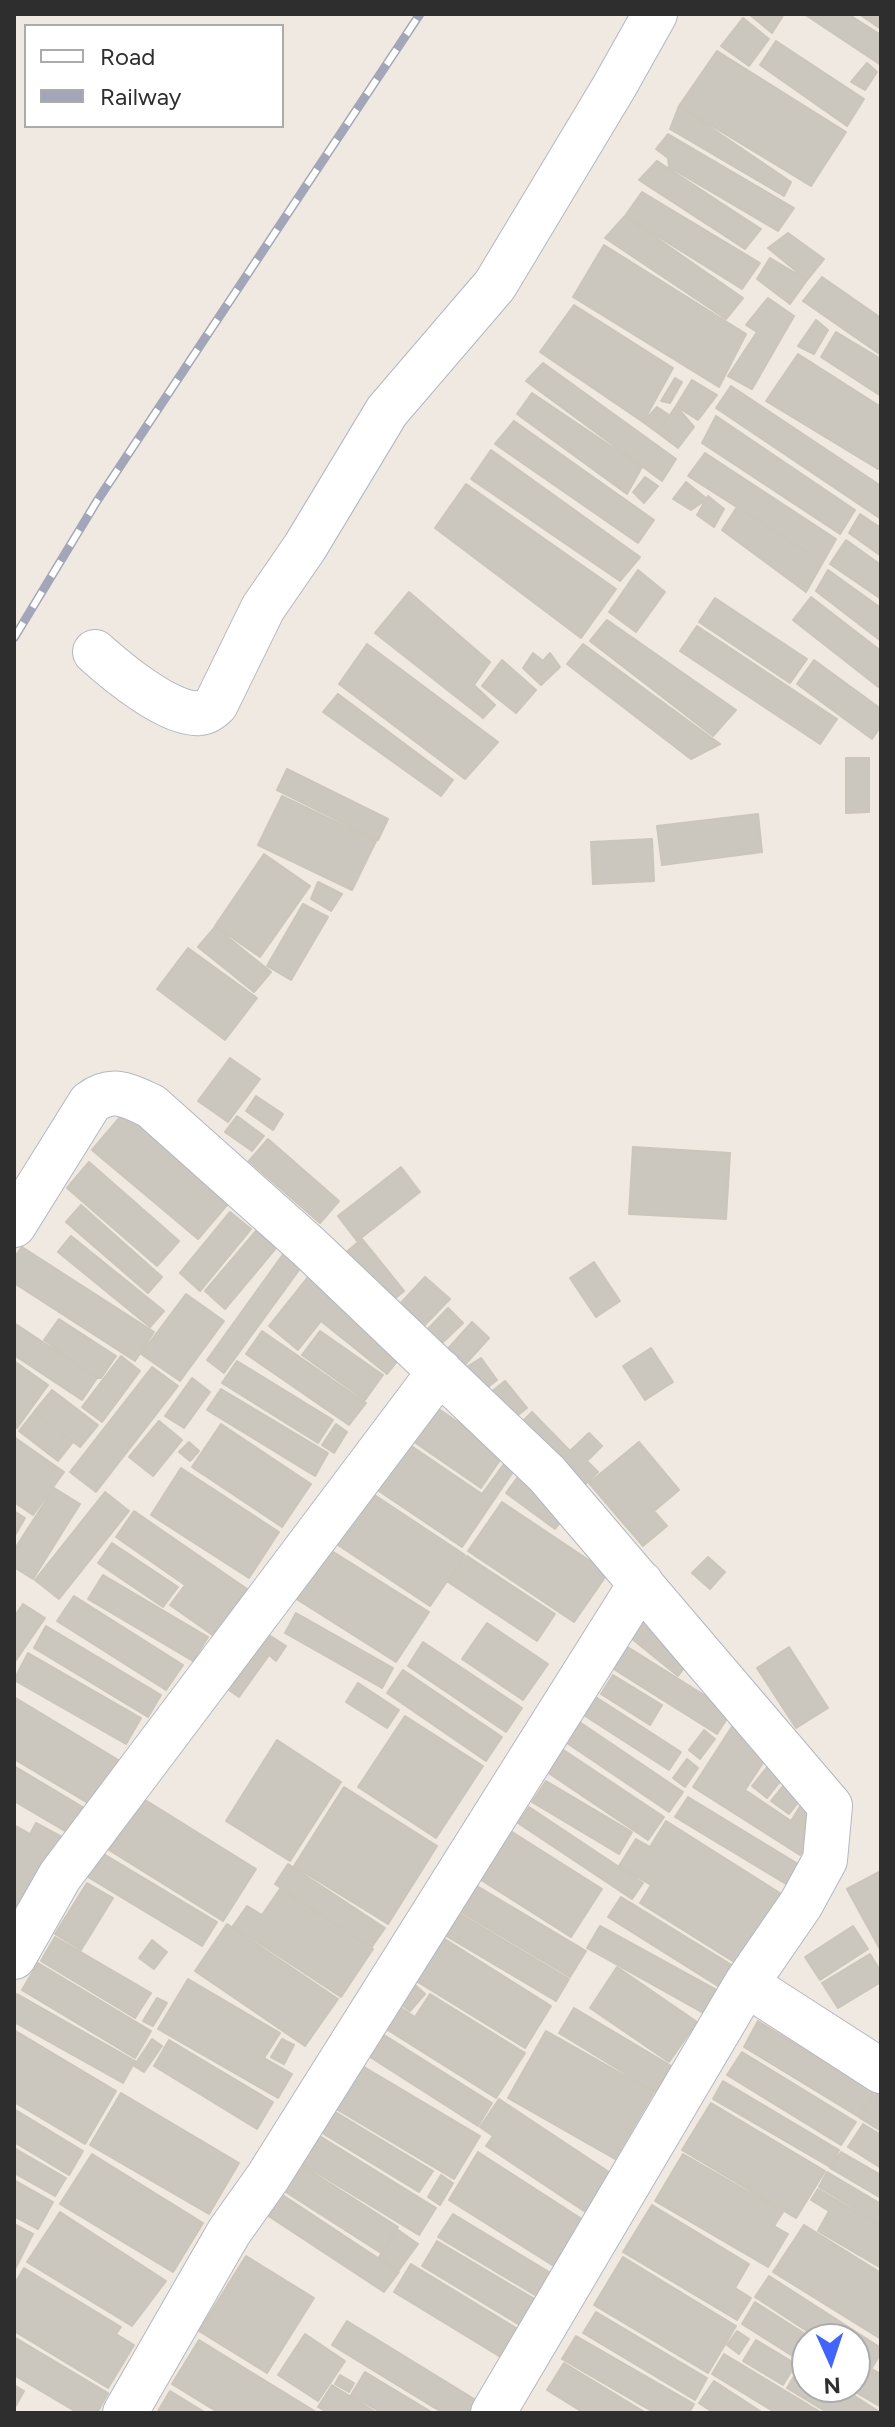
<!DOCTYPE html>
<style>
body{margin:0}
#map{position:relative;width:895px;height:2427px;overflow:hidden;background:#efe9e1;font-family:Figtree,sans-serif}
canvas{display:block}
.frame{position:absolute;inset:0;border:16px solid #2e2e2e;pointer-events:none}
.legend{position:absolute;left:24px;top:24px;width:260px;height:104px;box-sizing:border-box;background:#fff;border:2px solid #ababab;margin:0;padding:10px 14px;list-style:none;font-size:24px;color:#2e2e2e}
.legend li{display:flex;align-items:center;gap:16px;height:40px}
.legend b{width:40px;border:2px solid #ababab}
.north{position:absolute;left:791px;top:2323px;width:80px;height:80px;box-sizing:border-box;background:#fff;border:2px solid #ababab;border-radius:50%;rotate:177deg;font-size:22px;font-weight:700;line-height:32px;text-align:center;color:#2e2e2e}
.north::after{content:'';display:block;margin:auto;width:28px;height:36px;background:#4264fb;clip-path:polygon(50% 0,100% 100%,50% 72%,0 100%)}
</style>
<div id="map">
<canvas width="895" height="2427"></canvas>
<div class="frame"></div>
<ul class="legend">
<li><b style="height:10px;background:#fff"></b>Road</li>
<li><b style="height:10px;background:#a3a6b8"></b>Railway</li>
</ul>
<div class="north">N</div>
</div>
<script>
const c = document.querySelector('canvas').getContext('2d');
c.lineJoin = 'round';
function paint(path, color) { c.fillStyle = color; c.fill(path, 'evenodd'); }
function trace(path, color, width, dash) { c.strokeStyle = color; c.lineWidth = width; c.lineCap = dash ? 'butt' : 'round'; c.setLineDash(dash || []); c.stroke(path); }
const building = new Path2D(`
 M 749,14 L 784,14 L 772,33 Z
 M 804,14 L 848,14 L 881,35 L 881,65 Z
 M 859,14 L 881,14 L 881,29 Z
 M 743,18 L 769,39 L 749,66 L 721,46 Z
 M 776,41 L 864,99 L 847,126 L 760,65 Z
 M 717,51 L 846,132 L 811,186 L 679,106 Z
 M 867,63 L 877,72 L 865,90 L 851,82 Z
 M 679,106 L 791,182 L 784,196 L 670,129 Z
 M 668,134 L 794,208 L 778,231 L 669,167 L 668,158 L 656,149 Z
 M 657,161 L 761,229 L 745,249 L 639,180 Z
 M 642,192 L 760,263 L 742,289 L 625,216 Z
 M 625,216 L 743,298 L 726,319 L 605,238 Z
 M 788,233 L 824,259 L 807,280 L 768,248 Z
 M 604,245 L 746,334 L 719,387 L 573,297 Z
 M 770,258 L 807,280 L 790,304 L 757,279 Z
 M 822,277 L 881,318 L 881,355 L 803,301 Z
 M 768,298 L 794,316 L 752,389 L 728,376 L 757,332 L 746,325 Z
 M 574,305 L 673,368 L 643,422 L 540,352 Z
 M 816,320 L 828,330 L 814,354 L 798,346 Z
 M 836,332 L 881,359 L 881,396 L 821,357 Z
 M 798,354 L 881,407 L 881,467 L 878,469 L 766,401 Z
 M 543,363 L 676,459 L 662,481 L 526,381 Z
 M 675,378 L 682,382 L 670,403 L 661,401 Z
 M 692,380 L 717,395 L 698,420 L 676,406 Z
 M 731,386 L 881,486 L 881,519 L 716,408 Z
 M 532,393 L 642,467 L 627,494 L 517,414 Z
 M 676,406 L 694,427 L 678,448 L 658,433 Z
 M 657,407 L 669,415 L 658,433 L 643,422 Z
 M 716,416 L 855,510 L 840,534 L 702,443 Z
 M 514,421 L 654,520 L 638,543 L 495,444 Z
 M 491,450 L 640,557 L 620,581 L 471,479 Z
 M 705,453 L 836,539 L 823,562 L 688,476 Z
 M 645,477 L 658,486 L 644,503 L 633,492 Z
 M 686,482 L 707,499 L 691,510 L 673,499 Z
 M 466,484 L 616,589 L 581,638 L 435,528 Z
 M 708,496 L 724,509 L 714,527 L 697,515 Z
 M 737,507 L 823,562 L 806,592 L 722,530 Z
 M 860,514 L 881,528 L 881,556 L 849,533 Z
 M 846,540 L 881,565 L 881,599 L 830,564 Z
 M 638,570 L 665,592 L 636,632 L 609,612 Z
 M 828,570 L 881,608 L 881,641 L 816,591 Z
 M 409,592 L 490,662 L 474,685 L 495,705 L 483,718 L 375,633 Z
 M 811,597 L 881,651 L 881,689 L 793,620 Z
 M 715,598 L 807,659 L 790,683 L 699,622 Z
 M 607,620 L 736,710 L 713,736 L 590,641 Z
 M 697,626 L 837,719 L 820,744 L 680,651 Z
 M 367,644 L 498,742 L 465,779 L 339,684 Z
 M 583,644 L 720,744 L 691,759 L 567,664 Z
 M 533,653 L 543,661 L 550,653 L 560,667 L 541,685 L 523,668 Z
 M 502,660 L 536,690 L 516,713 L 482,686 Z
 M 814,660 L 881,709 L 881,726 L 872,739 L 797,684 Z
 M 338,694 L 453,780 L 441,796 L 323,712 Z
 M 846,758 L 869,758 L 869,812 L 846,813 Z
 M 287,769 L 388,819 L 378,840 L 277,790 Z
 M 282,796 L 376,841 L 352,890 L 258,845 Z
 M 758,814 L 762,852 L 662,865 L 657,826 Z
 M 652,839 L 654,881 L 593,884 L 591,842 Z
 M 264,854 L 310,886 L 260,957 L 215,926 Z
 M 318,882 L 342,894 L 331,911 L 311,899 Z
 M 303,904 L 328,917 L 291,980 L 267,966 Z
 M 215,927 L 271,972 L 254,992 L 198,947 Z
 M 188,948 L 257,998 L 225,1040 L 157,989 Z
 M 230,1058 L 260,1079 L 228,1122 L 198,1101 Z
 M 256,1096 L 283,1114 L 273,1130 L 246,1111 Z
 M 127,1109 L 233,1198 L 198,1239 L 92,1150 Z
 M 237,1116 L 264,1136 L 252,1151 L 225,1132 Z
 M 268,1139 L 339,1201 L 320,1223 L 249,1161 Z
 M 633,1147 L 730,1153 L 726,1219 L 629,1214 Z
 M 89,1162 L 179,1241 L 157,1266 L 67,1188 Z
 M 401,1167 L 420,1192 L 357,1241 L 338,1216 Z
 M 81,1205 L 162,1277 L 148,1293 L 66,1222 Z
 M 230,1212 L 251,1229 L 200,1291 L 180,1273 Z
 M 256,1231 L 276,1248 L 225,1309 L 205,1291 Z
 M 71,1236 L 164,1311 L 150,1327 L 58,1252 Z
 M 362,1239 L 404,1291 L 386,1306 L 344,1254 Z
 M 22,1247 L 154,1332 L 135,1361 L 14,1283 L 14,1258 Z
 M 284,1253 L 302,1266 L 224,1373 L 207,1360 Z
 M 594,1262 L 620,1301 L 596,1317 L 570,1278 Z
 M 308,1277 L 403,1354 L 387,1374 L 321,1321 L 298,1350 L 269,1326 Z
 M 425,1277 L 450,1299 L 421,1329 L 398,1306 Z
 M 186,1294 L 224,1321 L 180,1381 L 141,1354 Z
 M 448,1308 L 463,1323 L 439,1346 L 425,1332 Z
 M 59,1319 L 116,1356 L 101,1378 L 97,1378 L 44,1340 Z
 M 472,1322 L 489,1338 L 463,1367 L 445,1352 Z
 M 14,1323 L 97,1378 L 82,1400 L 14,1355 Z
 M 262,1331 L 366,1403 L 349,1425 L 246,1354 Z
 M 320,1331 L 383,1375 L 365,1400 L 302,1355 Z
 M 651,1348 L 673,1382 L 645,1400 L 623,1366 Z
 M 121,1356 L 140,1371 L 102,1422 L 82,1407 Z
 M 481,1358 L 497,1380 L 479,1394 L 462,1370 Z
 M 14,1361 L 48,1385 L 17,1428 L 14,1426 Z
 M 237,1361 L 333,1420 L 318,1443 L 222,1383 Z
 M 152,1367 L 178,1386 L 96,1492 L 70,1472 Z
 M 192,1378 L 210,1392 L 184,1428 L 165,1416 Z
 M 505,1381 L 527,1408 L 508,1423 L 486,1396 Z
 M 221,1389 L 328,1453 L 315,1476 L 207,1410 Z
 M 52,1390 L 98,1425 L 80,1447 L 34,1412 Z
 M 430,1403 L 504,1454 L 481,1488 L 407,1437 Z
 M 34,1412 L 73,1442 L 58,1461 L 19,1431 Z
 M 532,1412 L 570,1451 L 589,1433 L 602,1446 L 587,1461 L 598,1472 L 578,1491 L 517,1427 Z
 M 159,1421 L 182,1440 L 153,1476 L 129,1457 Z
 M 221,1424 L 311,1484 L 282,1527 L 192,1467 Z
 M 336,1424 L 347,1432 L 334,1453 L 322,1445 Z
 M 14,1437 L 64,1472 L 33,1515 L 14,1502 Z
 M 404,1441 L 482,1494 L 509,1457 L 519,1463 L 462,1547 L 373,1487 Z
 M 189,1442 L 199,1451 L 190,1461 L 179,1452 Z
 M 639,1442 L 679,1490 L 654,1511 L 667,1526 L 643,1546 L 589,1483 Z
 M 181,1468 L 279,1532 L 249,1578 L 151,1515 Z
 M 520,1474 L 569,1511 L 555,1529 L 506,1493 Z
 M 361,1486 L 465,1555 L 430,1606 L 326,1537 Z
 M 54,1488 L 80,1504 L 33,1579 L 14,1567 L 14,1550 Z
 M 105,1492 L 129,1511 L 59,1599 L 35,1580 Z
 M 502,1502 L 608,1573 L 574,1622 L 468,1551 Z
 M 14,1511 L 25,1518 L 14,1537 Z
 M 134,1511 L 247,1589 L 214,1636 L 170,1605 L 185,1585 L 116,1537 Z
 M 112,1543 L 178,1587 L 163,1607 L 98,1563 Z
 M 319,1543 L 429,1612 L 396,1662 L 287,1593 Z
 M 467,1556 L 555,1614 L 537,1641 L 448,1582 Z
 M 708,1557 L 725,1572 L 710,1589 L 692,1573 Z
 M 103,1575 L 208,1637 L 193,1661 L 88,1599 Z
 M 74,1596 L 183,1665 L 166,1690 L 57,1621 Z
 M 23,1604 L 45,1618 L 14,1663 L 14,1617 Z
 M 296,1613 L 393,1668 L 382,1688 L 285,1633 Z
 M 641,1617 L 692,1657 L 678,1676 L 626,1634 Z
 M 487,1623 L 548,1664 L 523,1700 L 462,1659 Z
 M 46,1626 L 161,1695 L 148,1717 L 34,1648 Z
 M 269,1635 L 286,1646 L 276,1661 L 269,1655 L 239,1697 L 229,1690 Z
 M 423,1642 L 522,1708 L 506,1732 L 408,1666 Z
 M 626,1646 L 731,1712 L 717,1734 L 612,1668 Z
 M 789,1647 L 828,1708 L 796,1728 L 757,1668 Z
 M 28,1653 L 141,1718 L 126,1744 L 14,1680 Z
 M 403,1670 L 502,1737 L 486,1761 L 387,1693 Z
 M 613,1675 L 662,1705 L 650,1725 L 601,1694 Z
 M 358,1683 L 399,1710 L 387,1728 L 346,1702 Z
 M 591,1694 L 681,1752 L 669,1770 L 579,1712 Z
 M 14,1697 L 120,1761 L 93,1806 L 14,1759 Z
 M 405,1716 L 483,1766 L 436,1838 L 358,1787 Z
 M 578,1721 L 683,1792 L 669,1812 L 564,1741 Z
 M 735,1722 L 774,1746 L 745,1790 L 791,1821 L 806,1797 L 829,1811 L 800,1855 L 693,1787 Z
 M 704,1730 L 715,1739 L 700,1759 L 689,1750 Z
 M 277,1740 L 341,1782 L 290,1861 L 226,1821 Z
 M 562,1749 L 664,1817 L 648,1840 L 547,1772 Z
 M 687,1759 L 698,1768 L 685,1787 L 673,1778 Z
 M 772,1761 L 787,1773 L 767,1798 L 752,1786 Z
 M 14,1766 L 86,1809 L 70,1834 L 14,1801 Z
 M 546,1781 L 632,1832 L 619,1854 L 532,1802 Z
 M 787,1781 L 805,1794 L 789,1814 L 771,1801 Z
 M 344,1787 L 437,1846 L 388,1924 L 294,1866 Z
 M 688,1797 L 798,1864 L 786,1884 L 675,1817 Z
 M 142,1798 L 256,1869 L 223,1921 L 109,1850 Z
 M 529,1807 L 643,1883 L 632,1899 L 518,1823 Z
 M 666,1821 L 783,1895 L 739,1965 L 640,1903 L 651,1885 L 619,1866 L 636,1839 L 650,1847 Z
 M 36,1823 L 71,1842 L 29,1915 L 14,1906 L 14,1825 L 30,1834 Z
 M 509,1830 L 602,1889 L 571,1937 L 478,1878 Z
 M 102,1853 L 217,1922 L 202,1946 L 88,1877 Z
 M 288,1864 L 385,1928 L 371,1948 L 275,1884 Z
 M 881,1871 L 881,1951 L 847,1889 Z
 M 87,1883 L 113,1898 L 81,1950 L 55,1934 Z
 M 472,1883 L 586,1951 L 570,1977 L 456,1909 Z
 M 280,1889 L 373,1949 L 341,1997 L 233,1926 L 247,1906 L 262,1915 Z
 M 621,1897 L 735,1967 L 721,1988 L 608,1917 Z
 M 457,1912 L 569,1979 L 556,2001 L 443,1934 Z
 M 227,1924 L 338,1999 L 305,2046 L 195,1971 Z
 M 600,1926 L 720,1992 L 707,2015 L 587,1948 Z
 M 853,1926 L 868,1949 L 820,1980 L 805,1957 Z
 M 440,1936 L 551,2006 L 525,2048 L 413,1979 Z
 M 55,1937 L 151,1993 L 135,2018 L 41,1961 Z
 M 152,1940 L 167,1952 L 154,1969 L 139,1958 Z
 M 870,1954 L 881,1972 L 881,1982 L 838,2008 L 822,1983 Z
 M 38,1963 L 151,2031 L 135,2058 L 22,1990 Z
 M 617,1967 L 697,2022 L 669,2062 L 590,2008 Z
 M 188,1979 L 280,2033 L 264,2058 L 292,2074 L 278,2098 L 158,2029 Z
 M 414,1984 L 425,1994 L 410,2011 L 398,2002 Z
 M 17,1994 L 135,2061 L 123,2083 L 14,2022 L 14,1998 Z
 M 430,1994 L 525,2053 L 496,2098 L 383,2027 L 397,2005 L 415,2017 Z
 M 157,1998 L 167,2003 L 153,2026 L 143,2021 Z
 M 574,2008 L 673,2067 L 657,2093 L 559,2033 Z
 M 758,2021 L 874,2092 L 859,2117 L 744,2047 Z
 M 14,2030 L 116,2091 L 85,2144 L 14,2102 Z
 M 546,2031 L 654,2092 L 615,2159 L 508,2098 Z
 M 381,2033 L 492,2103 L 478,2126 L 367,2055 Z
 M 152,2039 L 162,2046 L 144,2072 L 134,2066 Z
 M 282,2039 L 294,2045 L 284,2064 L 271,2057 Z
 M 169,2040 L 273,2102 L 257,2129 L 154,2066 Z
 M 742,2052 L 856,2122 L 841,2145 L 727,2075 Z
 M 354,2061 L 480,2136 L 454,2179 L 328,2104 Z
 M 723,2081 L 839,2150 L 830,2167 L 713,2099 Z
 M 121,2093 L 239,2163 L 209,2214 L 90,2145 Z
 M 876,2093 L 881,2097 L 881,2131 L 860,2118 Z
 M 499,2099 L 618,2178 L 593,2217 L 486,2146 L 493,2136 L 480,2127 Z
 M 711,2103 L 825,2171 L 796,2218 L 682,2150 Z
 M 327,2107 L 433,2171 L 419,2192 L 314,2128 Z
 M 14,2109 L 83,2151 L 69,2175 L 14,2142 Z
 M 863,2124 L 881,2135 L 881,2168 L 848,2147 Z
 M 318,2135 L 436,2208 L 419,2235 L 301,2163 Z
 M 14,2148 L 66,2178 L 55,2196 L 14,2173 Z
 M 478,2152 L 591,2225 L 557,2268 L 449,2200 Z
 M 841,2152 L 881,2175 L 881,2198 L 830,2168 Z
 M 92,2154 L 203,2223 L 173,2272 L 60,2204 Z
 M 683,2154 L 783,2212 L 774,2226 L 788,2234 L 768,2267 L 655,2201 Z
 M 298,2163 L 398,2227 L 381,2253 L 281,2189 Z
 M 827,2172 L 881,2204 L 881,2224 L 819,2187 Z
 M 441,2175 L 453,2183 L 440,2205 L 428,2197 Z
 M 14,2180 L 53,2202 L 38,2229 L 14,2216 Z
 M 818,2189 L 881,2226 L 881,2268 L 818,2231 L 829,2211 L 811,2200 Z
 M 278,2192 L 399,2272 L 384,2292 L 264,2213 Z
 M 652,2205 L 749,2264 L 735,2288 L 751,2298 L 737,2320 L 623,2252 Z
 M 60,2212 L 166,2281 L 132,2326 L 27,2262 Z
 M 453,2214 L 554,2275 L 540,2298 L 438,2237 Z
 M 14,2224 L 33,2234 L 14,2271 Z
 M 804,2225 L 881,2273 L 881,2339 L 773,2272 Z
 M 398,2230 L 418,2244 L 399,2270 L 379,2257 Z
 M 437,2241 L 538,2301 L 523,2327 L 422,2266 Z
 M 246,2256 L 314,2298 L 267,2373 L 199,2331 Z
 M 623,2257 L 736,2326 L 708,2373 L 594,2305 Z
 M 411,2264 L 521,2331 L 504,2359 L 394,2292 Z
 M 24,2268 L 121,2327 L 116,2334 L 134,2345 L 108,2388 L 14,2331 L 14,2285 Z
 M 769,2276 L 881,2348 L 881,2353 L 857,2392 L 848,2387 L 855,2387 L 855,2339 L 819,2339 L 755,2297 Z
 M 755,2302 L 813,2339 L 807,2339 L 807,2348 L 799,2360 L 742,2324 Z
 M 596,2312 L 707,2378 L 695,2400 L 583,2333 Z
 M 347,2321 L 479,2402 L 473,2413 L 443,2413 L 332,2345 Z
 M 737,2331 L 749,2339 L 739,2354 L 727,2345 Z
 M 305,2334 L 345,2361 L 318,2401 L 278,2375 Z
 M 576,2336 L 694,2404 L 689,2413 L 655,2413 L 562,2359 Z
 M 14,2337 L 108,2393 L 97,2413 L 78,2413 L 14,2375 Z
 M 199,2340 L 316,2412 L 219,2413 L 172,2384 Z
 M 756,2340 L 796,2364 L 783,2385 L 743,2361 Z
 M 724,2354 L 822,2413 L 776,2413 L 712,2374 Z
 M 564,2363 L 646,2413 L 584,2413 L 547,2390 Z
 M 802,2363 L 807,2366 L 807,2387 L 841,2387 L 881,2413 L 828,2413 L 787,2388 Z
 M 872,2369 L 881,2374 L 881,2407 L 857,2393 Z
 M 365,2372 L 433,2413 L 382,2413 L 351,2395 Z
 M 340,2375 L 354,2383 L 349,2392 L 335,2384 Z
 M 714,2381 L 763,2413 L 714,2413 L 699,2403 Z
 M 14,2385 L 24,2391 L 14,2409 Z
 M 332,2385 L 377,2413 L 328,2413 L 318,2407 Z
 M 170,2391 L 206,2413 L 157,2413 Z`);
paint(building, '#cbc7bf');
trace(building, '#cbc5ba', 2);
const minor = new Path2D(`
 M 95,652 C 116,671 170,716 199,713 C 206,713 211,709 216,704 L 263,608 L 305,547 L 387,411 L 495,285 L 614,87 L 655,14
 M 14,1225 L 90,1103 C 112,1086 127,1095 151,1106 L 309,1247 L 547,1474 L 830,1806 L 825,1860 L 801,1904 L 746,1984 L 881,2071
 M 14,1957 L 60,1876 L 440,1371
 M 125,2413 L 229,2232 L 268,2177 L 641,1583
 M 493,2413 L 746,1984`);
trace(minor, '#b4b7c1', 46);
trace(minor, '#fff', 44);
const rail = new Path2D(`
 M 14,638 L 97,501 L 420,14`);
trace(rail, '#a3a6b8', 9);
trace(rail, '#fff', 6, [18]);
</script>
